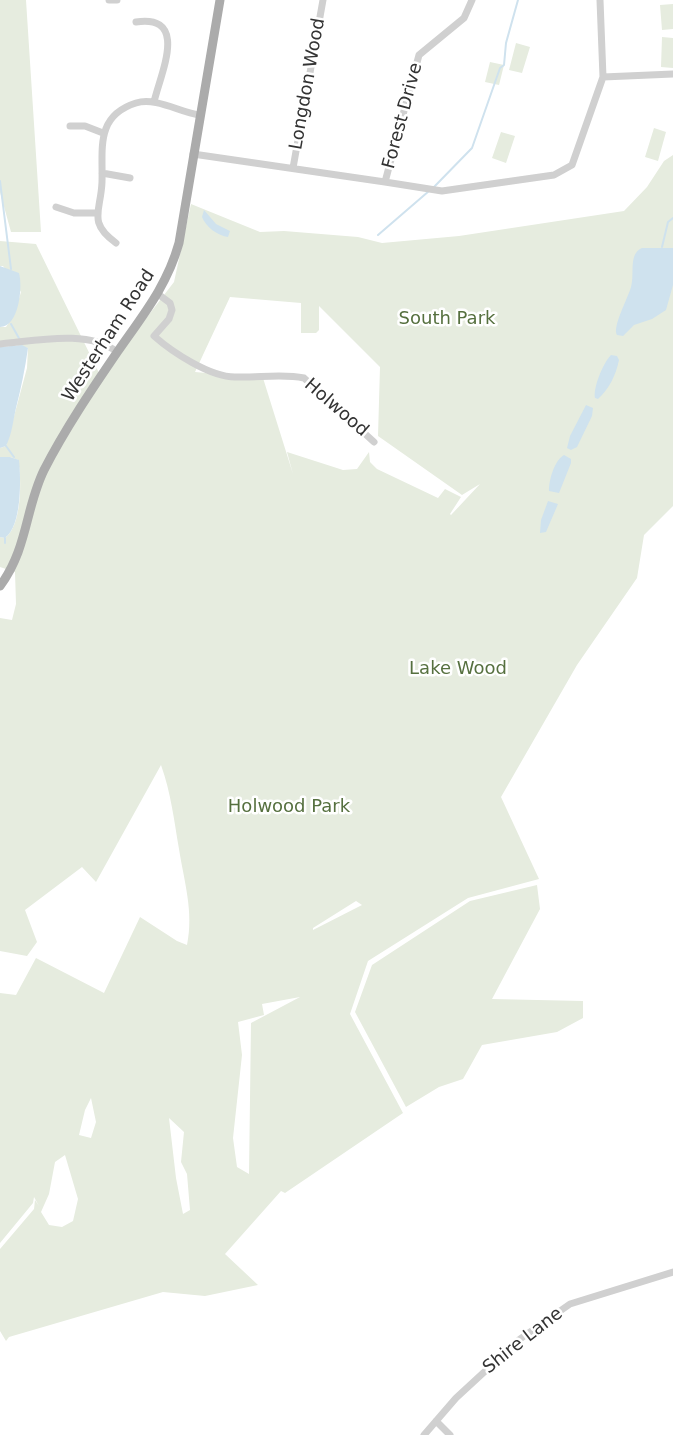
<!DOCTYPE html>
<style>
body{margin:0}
canvas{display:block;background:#fff}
</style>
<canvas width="673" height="1435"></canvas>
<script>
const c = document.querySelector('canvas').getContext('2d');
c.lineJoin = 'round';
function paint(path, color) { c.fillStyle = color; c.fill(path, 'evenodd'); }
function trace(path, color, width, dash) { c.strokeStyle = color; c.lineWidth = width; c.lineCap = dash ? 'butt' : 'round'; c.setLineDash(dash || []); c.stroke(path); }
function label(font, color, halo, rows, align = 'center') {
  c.font = font + ' "DejaVu Sans",sans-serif'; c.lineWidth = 5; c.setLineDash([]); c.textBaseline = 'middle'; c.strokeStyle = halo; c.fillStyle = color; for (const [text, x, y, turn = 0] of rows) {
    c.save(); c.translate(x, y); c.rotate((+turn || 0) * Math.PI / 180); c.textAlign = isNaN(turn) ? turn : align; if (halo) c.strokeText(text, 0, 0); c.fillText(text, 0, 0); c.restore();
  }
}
paint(new Path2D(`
 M 0,0 L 26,0 L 41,232 L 11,232 L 0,192 Z
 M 673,4 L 673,29 L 662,30 L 660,5 Z
 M 662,37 L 673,38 L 673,68 L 661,67 Z
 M 516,43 L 530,47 L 522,73 L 509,70 Z
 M 490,62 L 504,65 L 499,85 L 485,82 Z
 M 654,128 L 666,132 L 658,161 L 645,157 Z
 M 501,132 L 515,136 L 506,163 L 492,158 Z
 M 673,155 L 673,506 L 644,535 L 637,578 L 577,665 L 501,797 L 539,879 L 468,898 L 368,961 L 350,1014 L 403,1113 L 285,1193 L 281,1191 L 225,1254 L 258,1285 L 205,1296 L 163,1292 L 9,1337 L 6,1341 L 0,1331 L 0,1249 L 34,1209 L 35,1200 L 39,1206 L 34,1197 L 33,1203 L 0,1243 L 0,993 L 16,995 L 36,958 L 104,993 L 140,917 L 177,941 L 187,945 C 194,912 184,881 179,849 C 174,820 171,793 161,765 L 96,882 L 82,867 L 25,910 L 37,942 L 27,956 L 0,951 L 0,618 L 12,620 L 16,604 L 15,572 L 0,567 L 0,537 L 5,538 C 22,526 22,479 18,460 L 10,457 L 0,457 L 0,448 L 6,446 L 27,368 L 28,348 L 0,341 L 0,327 L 6,327 L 14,315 L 21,292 L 3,266 L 0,266 L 0,241 L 36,244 L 101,377 L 174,282 L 191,204 L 260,232 L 284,231 L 358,237 L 382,243 L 459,236 L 624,211 L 647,187 L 664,161 ZM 230,297 L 301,303 L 301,333 L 316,333 L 319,330 L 319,306 L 380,367 L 378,436 L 462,495 L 480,484 L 451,515 L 450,514 L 461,497 L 445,489 L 438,498 L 377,469 L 370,462 L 369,452 L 357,469 L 343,470 L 287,452 L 293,474 L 263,378 L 195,372 ZM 356,901 L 362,905 L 313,930 L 313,928 ZM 300,997 L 251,1023 L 249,1174 L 237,1167 L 233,1138 L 242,1055 L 238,1022 L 264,1015 L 262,1004 ZM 91,1098 L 96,1122 L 91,1138 L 79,1135 L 85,1110 ZM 169,1118 L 184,1132 L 181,1162 L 187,1174 L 190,1210 L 183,1214 L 176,1178 ZM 65,1155 L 78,1199 L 73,1221 L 62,1227 L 49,1225 L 41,1212 L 49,1194 L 55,1162 Z
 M 537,885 L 540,909 L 492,999 L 583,1001 L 583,1018 L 557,1032 L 482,1045 L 463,1079 L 439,1087 L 406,1107 L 355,1012 L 372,965 L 470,901 Z`), '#e6ecdf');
paint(new Path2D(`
 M 204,210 L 216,224 L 230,231 L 228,237 C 218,236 206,227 202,217 Z
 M 642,248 L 673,248 L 673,285 L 666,310 L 652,319 L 634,325 L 623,336 L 617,335 C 612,327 628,298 631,287 C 635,274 628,254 642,248 Z
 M 0,266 L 19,273 C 23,287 19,327 0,327 Z
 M 22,345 L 28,348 C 25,369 21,388 16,408 C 13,421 12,434 6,446 L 0,448 L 0,347 Z
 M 611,355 L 617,356 L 619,360 C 616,375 609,389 598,399 L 595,398 C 593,388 603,363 611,355 Z
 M 586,405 L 593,408 L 592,416 L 577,447 L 571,450 L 567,448 L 570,436 Z
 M 564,455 L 571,459 L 571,463 L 559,493 L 549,491 C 549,480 554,461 564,455 Z
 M 0,457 L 10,457 L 19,460 C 21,479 22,526 5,538 L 0,537 Z
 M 548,501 L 558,504 L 546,532 L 540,533 L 541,520 Z`), '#cfe2ee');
trace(new Path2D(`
 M 0,181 L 11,269
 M 433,188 L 472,148 L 500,68 L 504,65 L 506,43 L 518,0
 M 378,235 L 429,191
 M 662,247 L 668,222 L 673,218
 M 11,324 L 20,340
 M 6,446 L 14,457
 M 5,538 L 5,543`), '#cfe2ee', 2);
trace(new Path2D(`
 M 109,0 L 117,0
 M 136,22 C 190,14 160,75 154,102
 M 603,77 L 673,74
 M 70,126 L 85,126 L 103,133
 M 193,154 L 385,182 L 419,55 L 464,18 L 472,0
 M 293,168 L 323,0
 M 102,173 L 130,178
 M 385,182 L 442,191 L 554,175 L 572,165 L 603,77 L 600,0
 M 56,207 L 74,213 L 96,213
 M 116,243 C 87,222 101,211 102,182 C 103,149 95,116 136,103 C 156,97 179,112 199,115
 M 158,294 L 170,303 L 172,310 L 169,319 L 154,336 C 172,352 210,377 235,377 C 258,378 282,373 304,378 L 374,442
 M 0,344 C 35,341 88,329 117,352
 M 436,1421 L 450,1435
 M 424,1435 L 456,1398 L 520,1339 L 570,1304 L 673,1272`), '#d0d0d0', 7);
trace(new Path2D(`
 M 0,586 C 28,548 25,509 44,470 C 65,429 92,389 118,351 C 143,315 167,286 179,243 L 220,0`), '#ababab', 9);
label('18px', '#333', '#fff', [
 ["Longdon Wood",308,84,-80],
 ["Forest Drive",403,116,-75],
 ["Westerham Road",109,336,-57],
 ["Holwood",336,408,41],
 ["Shire Lane",523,1341,-38]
]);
label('18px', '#56703f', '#fff', [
 ["South Park",447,319],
 ["Lake Wood",458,669],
 ["Holwood Park",289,807]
]);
</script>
